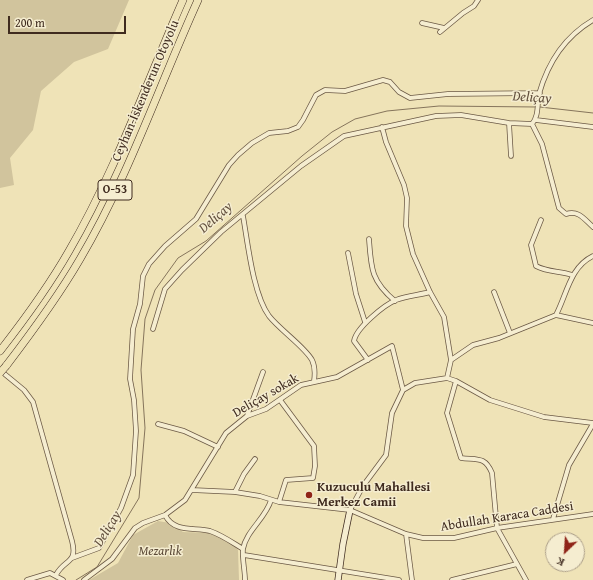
<!DOCTYPE html>
<meta charset="utf-8">
<style>
body{margin:0}
#map{position:relative;width:593px;height:580px;overflow:hidden;background:#efe3b7;font-family:"Gentium Book Plus",serif}
canvas{display:block}
.north{position:absolute;left:545px;top:532px;width:40px;height:40px;box-sizing:border-box;background:#f5edd0;border:1px solid #ac9f89;border-radius:50%;rotate:205deg;font-size:11px;font-weight:700;line-height:16px;text-align:center;color:#3f2b1f}
.north::after{content:'';display:block;margin:auto;width:14px;height:18px;background:#8f2418;clip-path:polygon(50% 0,100% 100%,50% 72%,0 100%)}
.scale{position:absolute;left:8px;top:16px;width:118px;height:18px;box-sizing:border-box;border:2px solid #3f2b1f;border-top:0;padding-left:5px;font-size:12px;line-height:14px;white-space:nowrap;color:#3f2b1f;-webkit-text-stroke:3px #f5edd0;paint-order:stroke}
</style>
<div id="map">
<canvas width="593" height="580"></canvas>
<div class="north">K</div>
<div class="scale">200 m</div>
</div>
<script>
const c = document.querySelector('canvas').getContext('2d');
c.lineJoin = 'round';
function paint(path, color) { c.fillStyle = color; c.fill(path, 'evenodd'); }
function trace(path, color, width, dash) { c.strokeStyle = color; c.lineWidth = width; c.lineCap = dash ? 'butt' : 'round'; c.setLineDash(dash || []); c.stroke(path); }
function label(font, color, halo, rows, align = 'center') {
  c.font = font + ' "Gentium Book Plus",serif'; c.lineWidth = 3; c.setLineDash([]); c.textBaseline = 'middle'; c.strokeStyle = halo; c.fillStyle = color; for (const [text, x, y, turn = 0] of rows) {
    c.save(); c.translate(x, y); c.rotate((+turn || 0) * Math.PI / 180); c.textAlign = isNaN(turn) ? turn : align; if (halo) c.strokeText(text, 0, 0); c.fillText(text, 0, 0); c.restore();
  }
}
paint(new Path2D(`
 M 0,0 L 129,0 L 108,49 L 74,62 L 41,91 L 33,130 L 10,158 L 14,185 L 0,188 Z
 M 158,521 L 170,523 L 183,532 L 210,533 L 234,544 L 238,550 L 239,580 L 89,580 L 118,563 L 133,535 Z`), '#d1c49d');
trace(new Path2D(`
 M 540,107 L 593,113
 M 76,580 L 97,567 L 139,498 L 145,428 L 141,370 L 145,319 L 155,290 L 178,258 L 206,241 L 302,156 L 332,132 L 355,119 L 387,111 L 439,106 L 537,107`), '#85745b', 1);
const street = new Path2D(`
 M 593,20 C 564,37 548,62 539,94 C 537,104 539,116 532,124 L 542,144 L 559,208 L 566,214 C 579,210 584,219 593,227
 M 422,23 L 444,28
 M 440,32 L 463,13 L 474,6 L 478,0
 M 536,120 L 593,127
 M 509,123 L 511,156
 M 382,127 L 386,142 L 404,185 L 407,198 L 406,226 L 413,254 L 430,292 L 444,317 L 451,360
 M 243,216 C 248,244 253,294 269,316 C 280,330 305,347 312,360 C 315,366 315,374 314,381
 M 541,220 L 531,245 L 536,266 C 547,272 559,271 572,275
 M 369,239 C 371,268 371,281 395,301
 M 348,253 L 356,294 L 365,322
 M 494,292 L 510,333
 M 556,315 L 593,323
 M 153,329 L 165,289 L 182,270 L 221,232 L 301,166 L 344,136 L 436,116 L 461,115 L 509,123 L 532,124
 M 368,360 L 354,341 C 356,328 384,305 396,300 C 407,296 419,295 430,292
 M 1,371 L 24,390 L 33,402 L 72,541 C 78,564 64,559 56,575
 M 447,378 L 451,360 L 473,345 L 499,338 L 556,315 C 567,294 570,267 593,256
 M 456,381 L 447,413 L 461,458 C 477,460 485,456 492,473 L 497,528 L 526,580
 M 247,416 L 263,372
 M 158,424 L 184,431 L 218,447
 M 192,490 L 235,492 L 260,496 L 279,502 L 350,510 L 406,534 L 423,538 L 454,538 L 497,528 L 593,514
 M 235,492 L 244,474 L 255,459
 M 279,502 L 286,480 L 313,478 L 315,466 L 314,446 L 280,400
 M 350,510 L 363,486 L 386,455 L 392,413 L 403,390 L 415,383 L 447,378 L 456,381 L 490,400 L 544,417 L 593,423
 M 165,515 C 174,533 195,527 210,531 C 222,535 233,543 243,549
 M 553,519 L 569,465 L 593,424
 M 406,534 L 412,580
 M 244,555 L 399,580
 M 72,558 L 99,548 L 121,508 L 133,475 L 136,431 L 134,400 L 130,379 L 133,329 L 140,304 L 143,276 L 149,264 L 165,246 L 196,219 L 229,165 L 238,155 L 252,143 L 269,133 L 288,131 L 298,127 L 303,120 L 316,95 L 325,90 L 345,91 L 383,80 L 390,82 L 399,92 L 410,98 L 448,94 L 540,93
 M 27,580 L 50,573 L 63,580
 M 84,580 L 112,559 L 135,528 L 143,523 L 165,515 L 185,500 L 226,433 L 247,416 L 266,409 L 301,385 L 337,377 L 392,346 L 403,390
 M 245,580 C 245,571 242,558 243,549 C 246,531 266,518 271,500
 M 452,580 L 517,564`);
const secondary = new Path2D(`
 M 338,580 L 343,544 L 350,510`);
const highway = new Path2D(`
 M 0,351 C 25,319 49,286 69,251 C 115,172 146,84 183,0
 M 6,366 C 32,332 58,297 80,259 C 128,178 159,86 198,0`);
trace(street, '#6b5945', 5.5);
trace(secondary, '#3f2b1f', 7);
trace(highway, '#3f2b1f', 8);
trace(street, '#f5edd0', 4);
trace(secondary, '#f5edd0', 5.5);
trace(highway, '#efe3b7', 7);
const highwayBridge = new Path2D(`
 M 0,373 L 6,366`);
trace(highwayBridge, '#3f2b1f', 8, []);
trace(highwayBridge, '#efe3b7', 7);
for (const [x, y, r, color] of [
 [309,495,4,"#8f2418"]
]) { const dot = new Path2D(); dot.arc(x, y, r, 0, 2 * Math.PI); c.fillStyle = color; c.fill(dot); trace(dot, '#f5edd0', 1.5); }
for (const [x, y, w] of [
 [115,190,34]
]) { const box = new Path2D(); box.roundRect(x - w / 2, y - 10, w, 20, 3); c.fillStyle = '#f5edd0'; c.fill(box); trace(box, '#3f2b1f', 1); }
label('bold 12px', '#3f2b1f', null, [
 ["O-53",115,190]
]);
label('13px', '#3f2b1f', '#f5edd0', [
 ["Ceyhan-İskenderun Otoyolu",146,91,-67],
 ["Deliçay sokak",266,396,-30],
 ["Abdullah Karaca Caddesi",507,517,-9]
]);
label('bold 13px', '#3f2b1f', '#f5edd0', [
 ["Kuzuculu Mahallesi",317,488],
 ["Merkez Camii",317,503]
], 'left');
label('italic 13px', '#5c4a38', '#f5edd0', [
 ["Mezarlık",160,552]
]);
label('italic 14px', '#624f3d', '#f5edd0', [
 ["Deliçay",532,98,4],
 ["Deliçay",216,218,-41],
 ["Deliçay",108,529,-58]
]);
</script>
